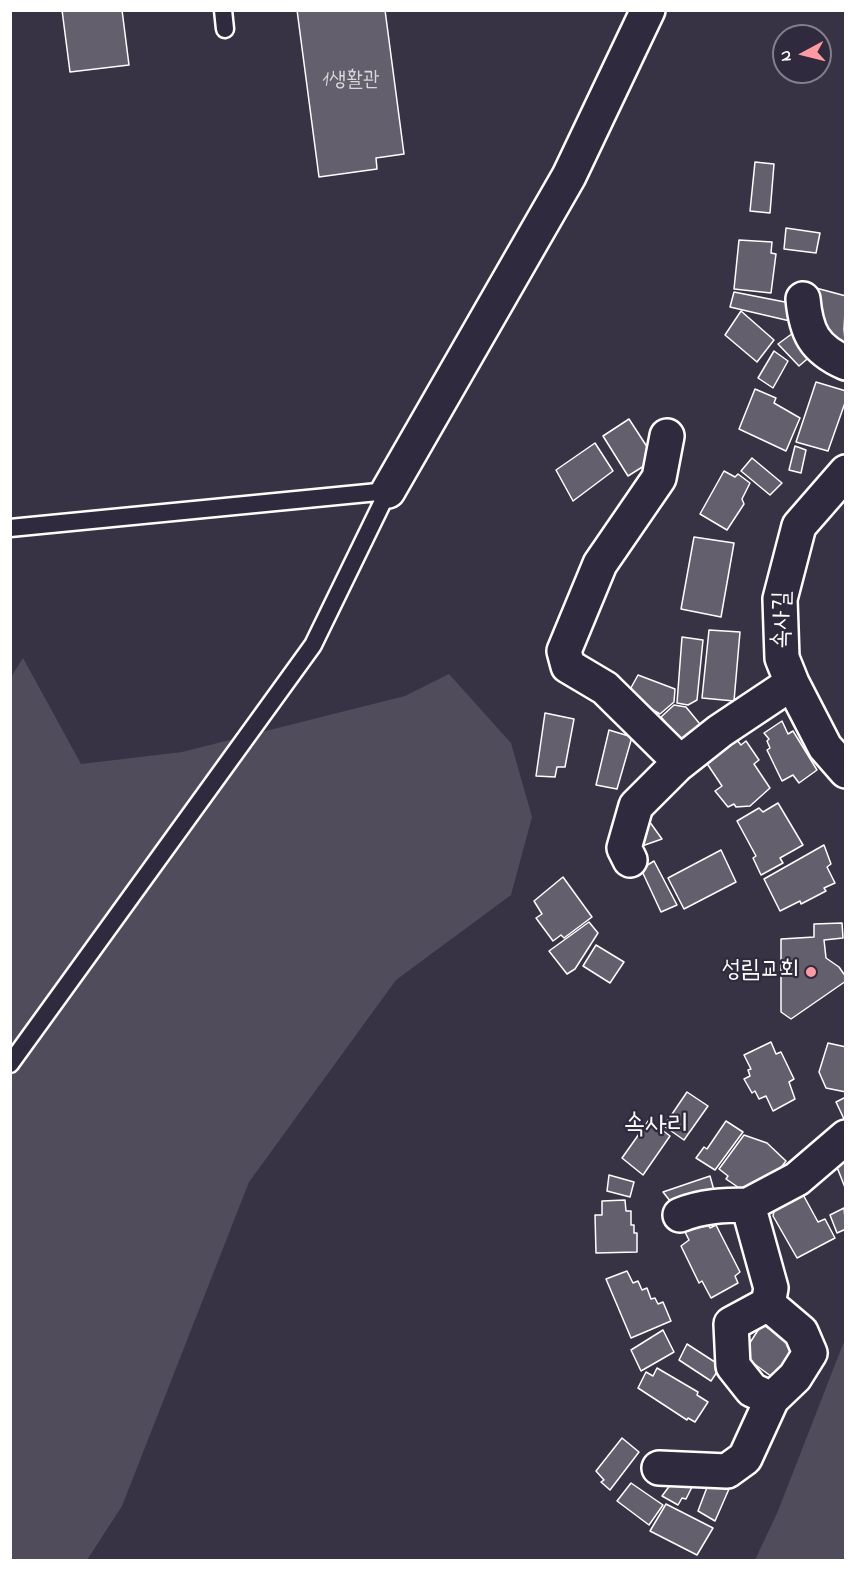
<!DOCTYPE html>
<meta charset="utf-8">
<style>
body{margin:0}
#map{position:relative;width:856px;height:1571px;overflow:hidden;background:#373345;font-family:"Indie Flower",sans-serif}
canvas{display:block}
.frame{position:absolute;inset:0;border:12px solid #fff;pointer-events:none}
.north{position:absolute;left:772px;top:24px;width:60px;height:60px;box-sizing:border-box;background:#2f2a3d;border:2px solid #827f8b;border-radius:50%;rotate:263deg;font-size:16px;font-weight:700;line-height:24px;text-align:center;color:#fff}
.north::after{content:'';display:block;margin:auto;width:21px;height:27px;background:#ff9aa2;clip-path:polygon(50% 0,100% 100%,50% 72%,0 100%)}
</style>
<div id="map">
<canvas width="856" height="1571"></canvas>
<div class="frame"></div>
<div class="north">N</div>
</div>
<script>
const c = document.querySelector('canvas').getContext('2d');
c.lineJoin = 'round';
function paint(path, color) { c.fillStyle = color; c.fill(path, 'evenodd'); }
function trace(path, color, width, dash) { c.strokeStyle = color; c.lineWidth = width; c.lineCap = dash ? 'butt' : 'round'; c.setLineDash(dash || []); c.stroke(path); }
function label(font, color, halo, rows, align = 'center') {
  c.font = font + ' "Indie Flower","Poor Story",sans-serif'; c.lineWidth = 4.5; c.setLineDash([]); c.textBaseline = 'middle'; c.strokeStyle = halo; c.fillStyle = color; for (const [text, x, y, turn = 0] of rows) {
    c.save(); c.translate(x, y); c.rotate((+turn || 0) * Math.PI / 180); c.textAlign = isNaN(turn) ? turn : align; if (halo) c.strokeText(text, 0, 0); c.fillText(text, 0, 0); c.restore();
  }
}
paint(new Path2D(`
 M 23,658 L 81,764 L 182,752 L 405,696 L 449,674 L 511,743 L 532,817 L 511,895 L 396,980 L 249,1182 L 122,1506 L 87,1560 L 11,1560 L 11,677 Z
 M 845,1339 L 845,1560 L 755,1560 L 778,1511 Z`), '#514c5c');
const building = new Path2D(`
 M 62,10 L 122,10 L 129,65 L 70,72 Z
 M 297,10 L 385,10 L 404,154 L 376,158 L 377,169 L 319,177 Z
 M 755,162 L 774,164 L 770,213 L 750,211 Z
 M 786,228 L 820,233 L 816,253 L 784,249 Z
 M 739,240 L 772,242 L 771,253 L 776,254 L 771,293 L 734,289 Z
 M 816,288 L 846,296 L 844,329 L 846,351 L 809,321 Z
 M 734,292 L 795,304 L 790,321 L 730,307 Z
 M 741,311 L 774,340 L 757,362 L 725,335 Z
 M 793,333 L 813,354 L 799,366 L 778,344 Z
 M 774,351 L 788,361 L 773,388 L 758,378 Z
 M 816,382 L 846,391 L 846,400 L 828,451 L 796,442 Z
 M 755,389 L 776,398 L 774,403 L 800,418 L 786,451 L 739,429 Z
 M 629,419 L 655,459 L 628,476 L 603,436 Z
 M 595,443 L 613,471 L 573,501 L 556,470 Z
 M 795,446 L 806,450 L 801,473 L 789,470 Z
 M 752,458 L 782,483 L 770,495 L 741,471 Z
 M 724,471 L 735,477 L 738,474 L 750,483 L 742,499 L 744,504 L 727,530 L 700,514 Z
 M 694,537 L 734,543 L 721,617 L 681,609 Z
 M 709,630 L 740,632 L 734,701 L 702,698 Z
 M 682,637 L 703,640 L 697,700 L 688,705 L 677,703 Z
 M 638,675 L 675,689 L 674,702 L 660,714 L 627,695 Z
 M 674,705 L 686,707 L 704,729 L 685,745 L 661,717 Z
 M 545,713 L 574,719 L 565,767 L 557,767 L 555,777 L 536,776 Z
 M 782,721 L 788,734 L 793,731 L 817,770 L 799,783 L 793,775 L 782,781 L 767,750 L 770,748 L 767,741 L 769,739 L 764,733 Z
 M 609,730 L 632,737 L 617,789 L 596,785 Z
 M 732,734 L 741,745 L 746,741 L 759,760 L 754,764 L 770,788 L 750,806 L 736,807 L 734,804 L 728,807 L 715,791 L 722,786 L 702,756 Z
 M 778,803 L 803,845 L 780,858 L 783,863 L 761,875 L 753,858 L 756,856 L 737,821 L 759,808 L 763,812 Z
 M 644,814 L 662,839 L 642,846 L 635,834 Z
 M 824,845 L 831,864 L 827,867 L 835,883 L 824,888 L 826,891 L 801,904 L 800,901 L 780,911 L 764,879 Z
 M 721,850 L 736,882 L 684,909 L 668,878 Z
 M 654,861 L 677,905 L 661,912 L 641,869 Z
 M 563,877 L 592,917 L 564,938 L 561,935 L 553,941 L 536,918 L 542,914 L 534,901 Z
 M 589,922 L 598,933 L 575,969 L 567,974 L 549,951 Z
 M 842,923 L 843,938 L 824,940 L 826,958 L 839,967 L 846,977 L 846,981 L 791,1019 L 781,1012 L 781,939 L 814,937 L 814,924 Z
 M 596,945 L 624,962 L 610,983 L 583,966 Z
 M 771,1042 L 776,1054 L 781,1052 L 794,1079 L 789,1082 L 795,1099 L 773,1111 L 766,1096 L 759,1099 L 755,1091 L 752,1093 L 744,1079 L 750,1076 L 748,1070 L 751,1069 L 744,1055 Z
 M 828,1043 L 846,1047 L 846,1092 L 826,1088 L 819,1072 Z
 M 687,1092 L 708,1106 L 684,1140 L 664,1126 Z
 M 846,1097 L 846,1120 L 845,1121 L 836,1102 Z
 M 649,1120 L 670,1136 L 643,1175 L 622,1158 Z
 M 726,1121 L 743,1132 L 715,1170 L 696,1158 L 704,1147 L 707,1149 Z
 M 744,1135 L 767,1143 L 786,1161 L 769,1183 L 764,1178 L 748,1194 L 726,1179 L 728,1176 L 719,1169 Z
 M 846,1152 L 846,1190 L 833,1157 Z
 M 609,1175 L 634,1182 L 630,1197 L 607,1191 Z
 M 710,1176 L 715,1194 L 674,1206 L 663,1192 Z
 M 800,1189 L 818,1222 L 825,1219 L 835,1238 L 797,1258 L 773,1216 L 776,1202 Z
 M 625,1200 L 626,1211 L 631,1211 L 631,1225 L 634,1225 L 634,1233 L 637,1233 L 637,1252 L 596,1253 L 595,1215 L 602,1215 L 602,1201 Z
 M 844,1208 L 846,1229 L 837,1233 L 830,1215 Z
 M 703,1215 L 710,1228 L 716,1225 L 740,1272 L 735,1276 L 738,1283 L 711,1298 L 702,1281 L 699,1283 L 681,1246 L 689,1240 L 683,1228 Z
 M 627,1271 L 633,1283 L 638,1281 L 642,1290 L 647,1288 L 651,1299 L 655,1298 L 658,1304 L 663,1302 L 671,1321 L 631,1338 L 606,1279 Z
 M 762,1324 L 799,1349 L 779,1382 L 742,1355 Z
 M 663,1330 L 674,1352 L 641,1371 L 631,1350 Z
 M 687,1344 L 721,1366 L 711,1381 L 679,1360 Z
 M 657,1368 L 698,1392 L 697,1395 L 708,1402 L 695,1422 L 688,1418 L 687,1420 L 638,1388 L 646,1372 L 653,1376 Z
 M 622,1438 L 639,1452 L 610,1490 L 601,1482 L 604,1480 L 596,1471 Z
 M 674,1480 L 692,1487 L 686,1499 L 682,1498 L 678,1505 L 662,1496 Z
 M 709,1482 L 729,1489 L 715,1521 L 698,1511 Z
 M 631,1483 L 663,1505 L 649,1525 L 617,1501 Z
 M 666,1504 L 713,1528 L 697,1555 L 650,1531 Z`);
paint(building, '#635f6d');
trace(building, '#fff', 1.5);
const service = new Path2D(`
 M 223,10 L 225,29
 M 10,528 L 388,491 L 313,645 L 10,1064`);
const minor = new Path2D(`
 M 803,299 C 806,332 814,349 846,363
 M 667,436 L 659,478 L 600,564 L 564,651 L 568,666 L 605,688 L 680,762
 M 846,472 L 799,526 L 780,599 L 782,658 L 792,683 L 825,747 L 846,771
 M 388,491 L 569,176 L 648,10
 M 630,860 L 624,848 L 636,806 L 677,765 L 720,731 L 792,683
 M 680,1215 C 702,1206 725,1205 748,1205
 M 768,1304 L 731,1324 L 733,1366 L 752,1390 L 772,1399
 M 659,1468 L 727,1471 L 745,1458 L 772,1399 L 795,1377 L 810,1353 L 801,1332 L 768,1304 L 771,1288 L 748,1205 L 797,1179 L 846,1137`);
trace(service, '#fff', 21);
trace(minor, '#fff', 38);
trace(service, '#2f2a3d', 16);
trace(minor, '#2f2a3d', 33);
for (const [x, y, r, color] of [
 [811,972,6,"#ff9aa2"]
]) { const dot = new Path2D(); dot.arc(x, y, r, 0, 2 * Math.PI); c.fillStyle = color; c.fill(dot); trace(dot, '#2f2a3d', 2); }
label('21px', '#d8d7da', null, [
 ["1생활관",351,82]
]);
label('24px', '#fff', '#2f2a3d', [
 ["속사길",784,620,-89]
]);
label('24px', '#fff', '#2f2a3d', [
 ["성림교회",799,972]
], 'right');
label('27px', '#fff', '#2f2a3d', [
 ["속사리",656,1128]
]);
</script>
